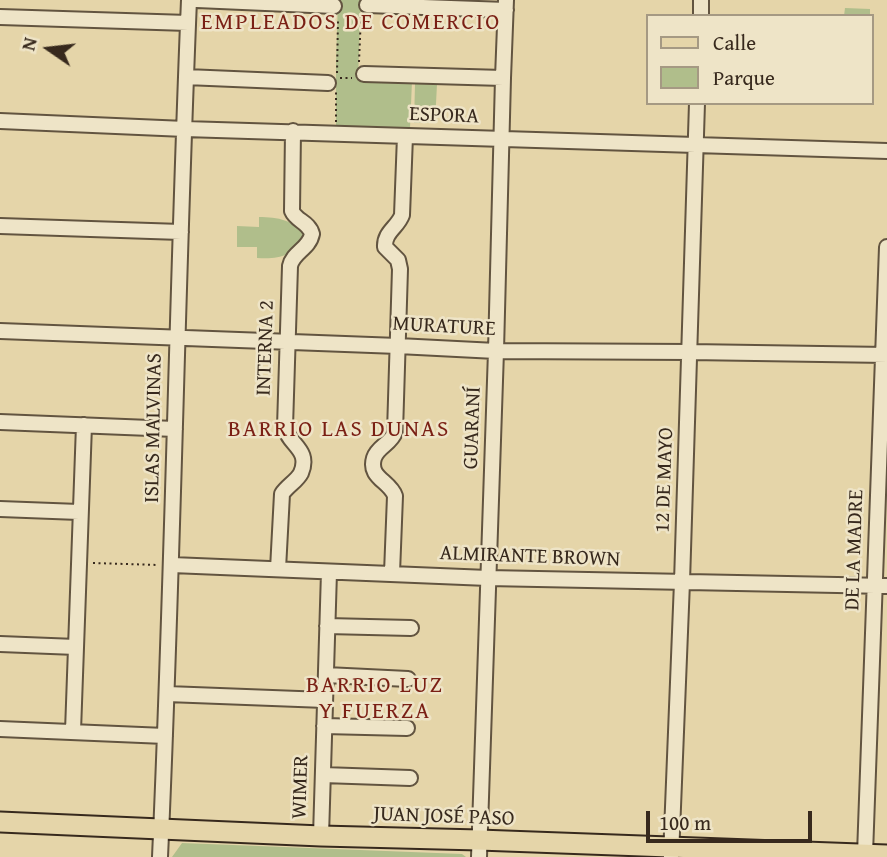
<!DOCTYPE html>
<meta charset="utf-8">
<style>
body{margin:0}
#map{position:relative;width:887px;height:857px;overflow:hidden;background:#e5d5a9;font-family:"Gentium Book Plus",serif}
canvas{display:block}
.legend{position:absolute;left:646px;top:14px;width:228px;height:91px;box-sizing:border-box;background:#eee4c7;border:2px solid #a59983;margin:0;padding:9px 12px;list-style:none;font-size:21px;color:#37291d}
.legend li{display:flex;align-items:center;gap:14px;height:35px}
.legend b{width:35px;border:2px solid #a59983}
.north{position:absolute;left:14px;top:14px;width:70px;height:70px;-webkit-text-stroke:5px #eee4c7;paint-order:stroke;rotate:284deg;font-size:19px;font-weight:700;line-height:28px;text-align:center;color:#37291d}
.north::after{content:'';display:block;margin:auto;width:24px;height:32px;background:#37291d;clip-path:polygon(50% 0,100% 100%,50% 72%,0 100%)}
.scale{position:absolute;left:646px;top:811px;width:166px;height:32px;box-sizing:border-box;border:4px solid #37291d;border-top:0;padding-left:9px;font-size:21px;line-height:24px;white-space:nowrap;color:#37291d;-webkit-text-stroke:5px #eee4c7;paint-order:stroke}
</style>
<div id="map">
<canvas width="887" height="857"></canvas>
<ul class="legend">
<li><b style="height:9px;background:#e5d5a9"></b>Calle</li>
<li><b style="height:19px;background:#b0be8b"></b>Parque</li>
</ul>
<div class="north">N</div>
<div class="scale">100 m</div>
</div>
<script>
const c = document.querySelector('canvas').getContext('2d');
c.lineJoin = 'round';
function paint(path, color) { c.fillStyle = color; c.fill(path, 'evenodd'); }
function trace(path, color, width, dash) { c.strokeStyle = color; c.lineWidth = width; c.lineCap = dash ? 'butt' : 'round'; c.setLineDash(dash || []); c.stroke(path); }
function label(font, color, halo, rows, align = 'center') {
  c.font = font + ' "Gentium Book Plus",serif'; c.lineWidth = 5; c.setLineDash([]); c.textBaseline = 'middle'; c.strokeStyle = halo; c.fillStyle = color; for (const [text, x, y, turn = 0] of rows) {
    c.save(); c.translate(x, y); c.rotate((+turn || 0) * Math.PI / 180); c.textAlign = isNaN(turn) ? turn : align; if (halo) c.strokeText(text, 0, 0); c.fillText(text, 0, 0); c.restore();
  }
}
paint(new Path2D(`
 M 338,0 L 361,0 L 358,79 L 412,81 L 410,128 L 336,126 L 336,63 Z
 M 845,8 L 870,9 L 870,16 L 844,16 Z
 M 415,84 L 437,84 L 435,123 L 414,123 Z
 M 259,217 C 277,217 296,220 305,237 C 290,257 281,259 257,258 L 257,247 L 237,247 L 237,226 L 259,227 Z
 M 182,843 L 462,854 L 466,857 L 172,857 Z`), '#b0be8b');
const minor = new Path2D(`
 M 197,0 L 334,6
 M 367,5 L 506,10
 M 701,16 L 701,0
 M 0,17 L 188,23
 M 364,74 L 503,78
 M 186,77 L 328,83
 M 0,121 L 185,129 L 887,151
 M 0,226 L 181,232
 M 0,331 L 398,346 L 496,351 L 690,352 L 887,355
 M 0,422 L 175,429
 M 0,509 L 79,512
 M 172,565 L 488,578 L 887,586
 M 278,569 L 282,494 C 287,486 297,481 301,473 C 311,449 288,445 285,427 L 290,266 C 293,252 309,249 312,234 C 309,222 296,221 292,211 L 293,131
 M 392,573 L 395,496 C 390,481 368,478 374,458 C 378,446 391,444 395,432 L 400,269 L 398,260 L 385,247 C 384,232 398,227 402,215 L 405,136
 M 327,626 L 411,628
 M 0,644 L 76,647
 M 326,675 L 408,679
 M 167,694 L 325,700
 M 324,726 L 407,728
 M 0,729 L 165,736
 M 73,731 L 84,425
 M 323,775 L 410,778
 M 321,836 L 329,572
 M 865,854 L 887,247
 M 160,857 C 173,571 177,286 189,0
 M 479,857 L 496,351 L 503,78 L 506,0
 M 671,857 L 682,582 L 697,103`);
const major = new Path2D(`
 M 0,822 L 321,836 L 479,840 L 887,855`);
trace(minor, '#625440', 18);
trace(major, '#37291d', 23);
trace(new Path2D(`
 M 359,62 L 361,15
 M 337,73 L 338,19
 M 340,78 L 352,78
 M 336,122 L 336,92
 M 93,563 L 158,565`), '#37291d', 2, [2, 3.5]);
trace(minor, '#eee4c7', 14);
trace(major, '#e5d5a9', 19);
label('21px', '#37291d', '#eee4c7', [
 ["ESPORA",444,116,2],
 ["MURATURE",444,327,3],
 ["INTERNA 2",266,348,-88],
 ["ISLAS MALVINAS",154,428,-89],
 ["GUARANÍ",473,428,-88],
 ["12 DE MAYO",665,480,-88],
 ["DE LA MADRE",855,550,-88],
 ["ALMIRANTE BROWN",530,557,2],
 ["WIMER",301,787,-88],
 ["JUAN JOSÉ PASO",444,817,2]
]);
c.letterSpacing = '2px';
label('23px', '#7a1f14', '#eee4c7', [
 ["EMPLEADOS DE COMERCIO",351,23],
 ["BARRIO LAS DUNAS",339,430],
 ["BARRIO LUZ",375,686],
 ["Y FUERZA",375,712]
]);
c.letterSpacing = '0px';
</script>
